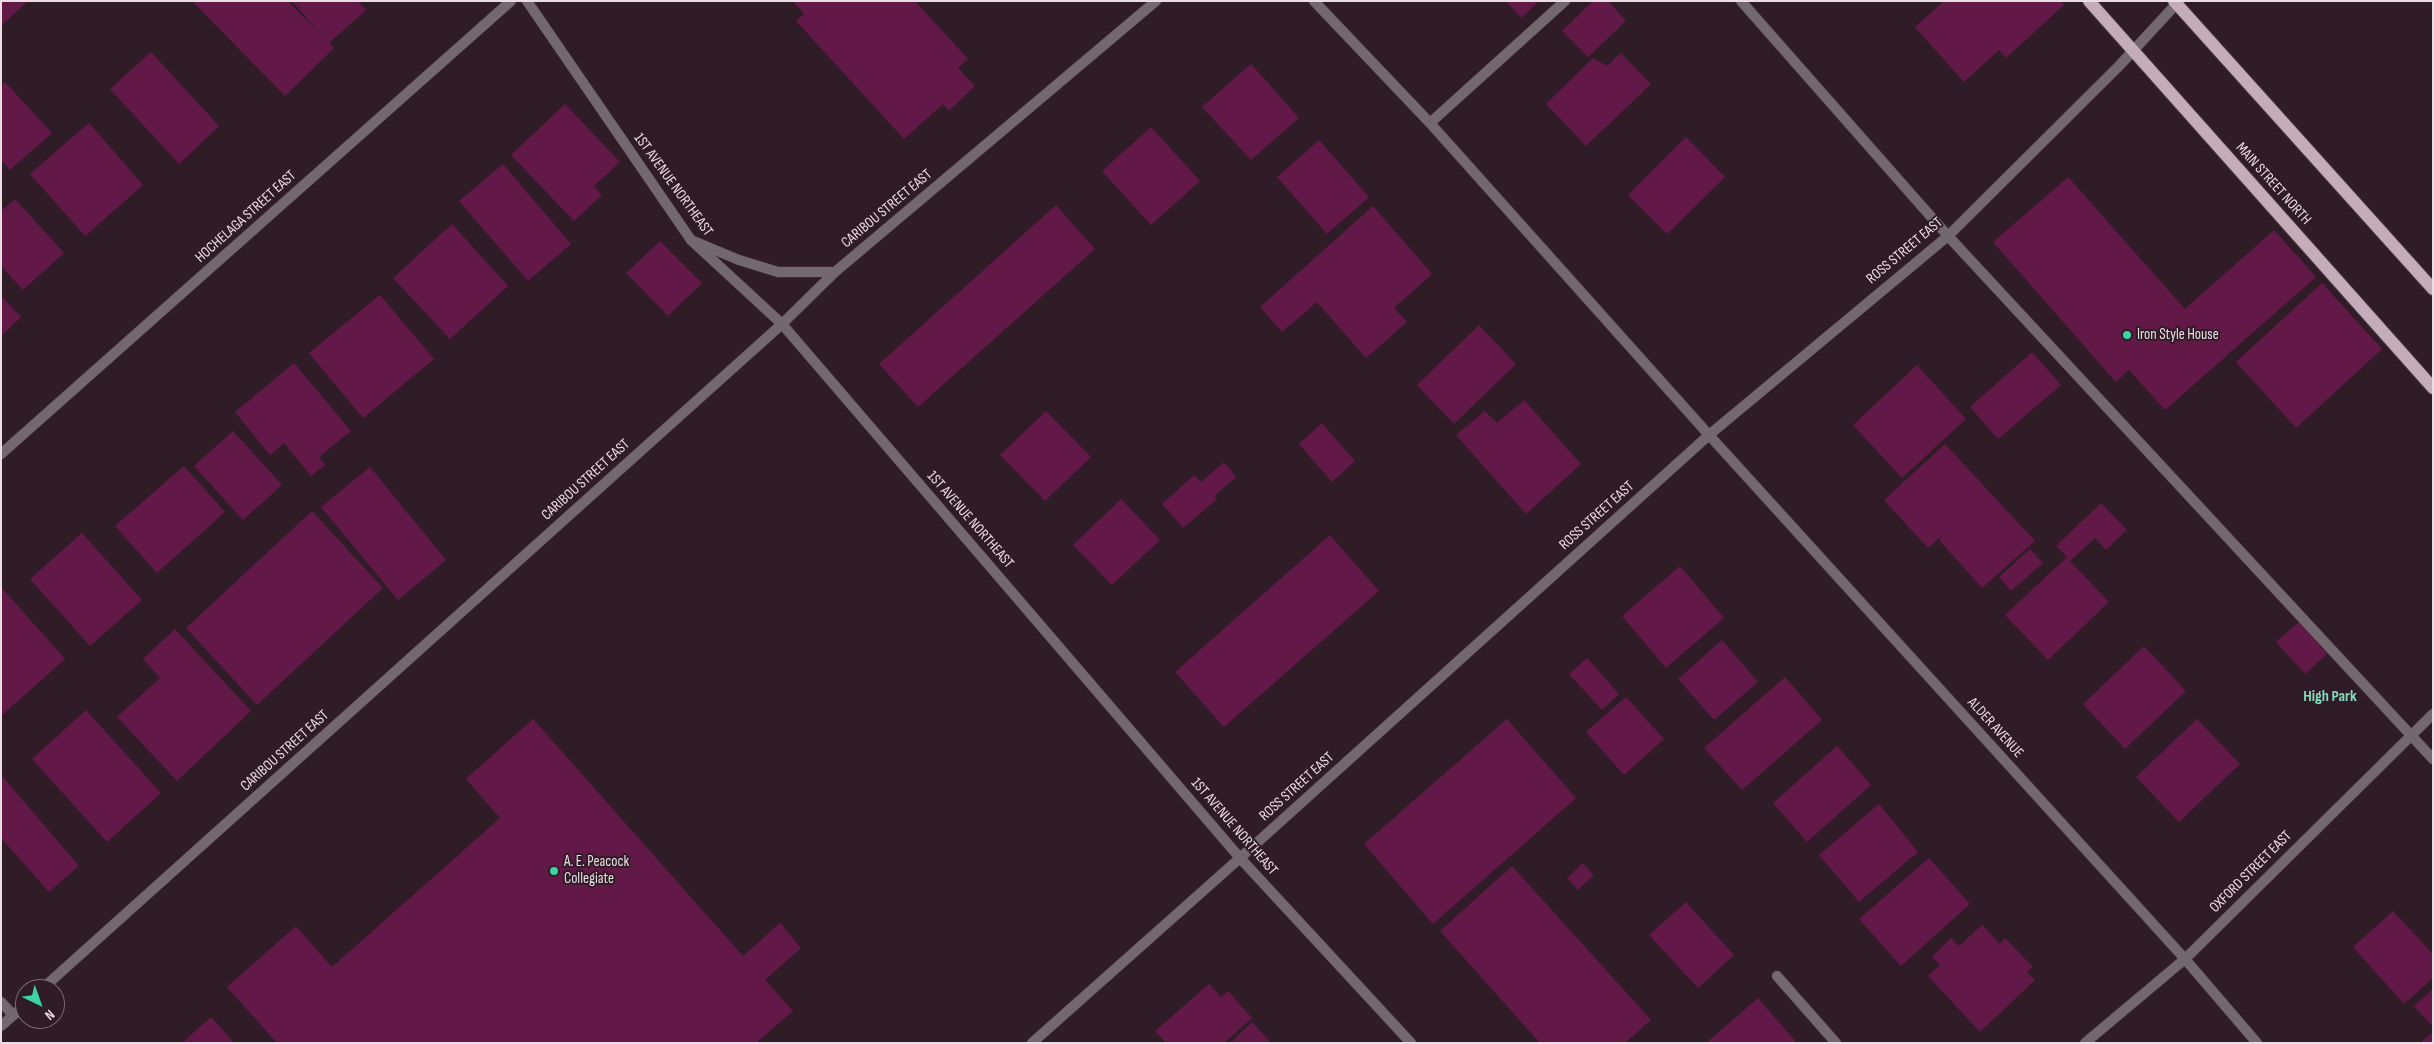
<!DOCTYPE html>
<style>
body{margin:0}
#map{position:relative;width:2434px;height:1044px;overflow:hidden;background:#301c27;font-family:"Sofia Sans Condensed",sans-serif}
canvas{display:block}
.frame{position:absolute;inset:0;border:2px solid #ebdde4;pointer-events:none}
.north{position:absolute;left:15px;top:979px;width:50px;height:50px;box-sizing:border-box;background:#301c27;border:1px solid #7b6973;border-radius:50%;rotate:138deg;font-size:14px;font-weight:700;line-height:20px;text-align:center;color:#ebdde4}
.north::after{content:'';display:block;margin:auto;width:18px;height:22px;background:#3ad4a5;clip-path:polygon(50% 0,100% 100%,50% 72%,0 100%)}
</style>
<div id="map">
<canvas width="2434" height="1044"></canvas>
<div class="frame"></div>
<div class="north">N</div>
</div>
<script>
const c = document.querySelector('canvas').getContext('2d');
c.lineJoin = 'round';
function paint(path, color) { c.fillStyle = color; c.fill(path, 'evenodd'); }
function trace(path, color, width, dash) { c.strokeStyle = color; c.lineWidth = width; c.lineCap = dash ? 'butt' : 'round'; c.setLineDash(dash || []); c.stroke(path); }
function label(font, color, halo, rows, align = 'center') {
  c.font = font + ' "Sofia Sans Condensed",sans-serif'; c.lineWidth = 4; c.setLineDash([]); c.textBaseline = 'middle'; c.strokeStyle = halo; c.fillStyle = color; for (const [text, x, y, turn = 0] of rows) {
    c.save(); c.translate(x, y); c.rotate((+turn || 0) * Math.PI / 180); c.textAlign = isNaN(turn) ? turn : align; if (halo) c.strokeText(text, 0, 0); c.fillText(text, 0, 0); c.restore();
  }
}
paint(new Path2D(`
 M 1,1 L 28,1 L 1,26 Z
 M 192,1 L 288,1 L 321,35 L 292,1 L 358,1 L 366,10 L 329,43 L 334,48 L 285,96 Z
 M 793,1 L 915,1 L 968,59 L 958,68 L 975,86 L 949,111 L 943,104 L 904,139 L 796,21 L 804,14 Z
 M 1506,1 L 1539,1 L 1521,18 Z
 M 1593,1 L 1608,1 L 1626,21 L 1588,57 L 1562,31 Z
 M 1944,1 L 2061,1 L 2064,5 L 2006,58 L 1999,50 L 1964,82 L 1915,27 Z
 M 151,52 L 219,126 L 179,164 L 110,89 Z
 M 1621,53 L 1651,84 L 1586,146 L 1546,104 L 1593,58 L 1607,66 Z
 M 1251,64 L 1299,118 L 1251,160 L 1202,107 Z
 M 5,82 L 52,133 L 10,170 L 1,160 L 1,86 Z
 M 565,104 L 620,162 L 594,186 L 602,195 L 574,221 L 511,155 Z
 M 89,123 L 143,185 L 85,236 L 30,174 Z
 M 1151,127 L 1200,181 L 1151,225 L 1102,171 Z
 M 1686,137 L 1725,177 L 1667,234 L 1628,195 Z
 M 1319,140 L 1369,197 L 1327,234 L 1277,177 Z
 M 503,164 L 571,244 L 528,281 L 459,201 Z
 M 2068,177 L 2185,309 L 2274,230 L 2316,277 L 2165,410 L 2129,370 L 2116,382 L 1993,242 Z
 M 15,199 L 64,253 L 23,290 L 1,266 L 1,211 Z
 M 1056,205 L 1095,249 L 918,407 L 879,364 Z
 M 1373,206 L 1432,274 L 1394,308 L 1407,322 L 1366,358 L 1317,302 L 1282,332 L 1260,307 Z
 M 452,224 L 508,286 L 450,339 L 393,278 Z
 M 660,241 L 702,283 L 668,316 L 626,273 Z
 M 2322,283 L 2382,349 L 2296,428 L 2236,362 Z
 M 380,295 L 434,359 L 363,418 L 309,353 Z
 M 1,296 L 21,317 L 1,336 Z
 M 1479,325 L 1516,364 L 1454,424 L 1417,385 Z
 M 2032,352 L 2061,385 L 1998,439 L 1970,407 Z
 M 294,363 L 351,431 L 319,457 L 325,465 L 311,476 L 284,443 L 270,455 L 235,412 Z
 M 1917,365 L 1966,419 L 1902,478 L 1853,425 Z
 M 1524,400 L 1581,464 L 1526,514 L 1456,435 L 1485,411 L 1497,423 Z
 M 1046,411 L 1091,457 L 1045,501 L 1000,455 Z
 M 1322,423 L 1355,461 L 1332,482 L 1299,444 Z
 M 233,431 L 282,485 L 243,520 L 194,466 Z
 M 1945,444 L 2035,541 L 1982,588 L 1939,540 L 1945,533 L 1928,548 L 1884,500 Z
 M 1224,462 L 1236,477 L 1214,496 L 1217,499 L 1183,528 L 1162,504 L 1194,475 L 1201,482 Z
 M 184,466 L 225,512 L 157,573 L 115,526 Z
 M 370,467 L 446,560 L 398,600 L 321,507 Z
 M 1121,499 L 1160,540 L 1112,585 L 1073,545 Z
 M 2101,503 L 2127,530 L 2106,550 L 2095,538 L 2070,561 L 2109,602 L 2048,660 L 2005,615 L 2067,557 L 2056,546 Z
 M 312,511 L 383,588 L 257,705 L 186,628 Z
 M 82,533 L 142,600 L 90,646 L 30,579 Z
 M 1330,535 L 1379,591 L 1224,727 L 1175,672 Z
 M 2030,549 L 2043,563 L 2011,591 L 1999,577 Z
 M 1680,566 L 1724,618 L 1666,668 L 1622,616 Z
 M 1,587 L 65,659 L 1,716 Z
 M 2299,622 L 2327,654 L 2305,674 L 2276,642 Z
 M 175,629 L 251,711 L 177,781 L 117,717 L 160,678 L 143,659 Z
 M 1722,640 L 1758,682 L 1714,720 L 1678,679 Z
 M 2144,646 L 2186,691 L 2125,749 L 2083,704 Z
 M 1587,658 L 1619,694 L 1602,710 L 1569,674 Z
 M 1785,677 L 1822,720 L 1742,790 L 1704,748 Z
 M 1626,697 L 1664,739 L 1624,775 L 1586,732 Z
 M 86,710 L 161,793 L 107,842 L 32,759 Z
 M 533,719 L 743,956 L 780,923 L 801,948 L 765,980 L 793,1011 L 756,1043 L 277,1043 L 227,987 L 296,926 L 332,967 L 500,818 L 466,779 Z
 M 1507,719 L 1576,798 L 1433,924 L 1364,844 Z
 M 2197,719 L 2240,764 L 2179,822 L 2136,777 Z
 M 1837,746 L 1871,785 L 1807,842 L 1773,803 Z
 M 3,777 L 79,866 L 49,892 L 1,838 L 1,779 Z
 M 1879,804 L 1918,852 L 1859,902 L 1819,855 Z
 M 1929,858 L 1970,904 L 1901,966 L 1859,919 Z
 M 1583,863 L 1594,875 L 1578,890 L 1567,878 Z
 M 1512,866 L 1651,1020 L 1625,1043 L 1540,1043 L 1440,931 Z
 M 1686,902 L 1734,955 L 1698,988 L 1649,935 Z
 M 2393,911 L 2433,954 L 2433,978 L 2404,1004 L 2353,947 Z
 M 1982,925 L 2000,944 L 2005,938 L 2033,967 L 2027,972 L 2035,980 L 1980,1032 L 1928,976 L 1940,965 L 1932,957 L 1951,938 L 1959,946 Z
 M 1209,984 L 1221,997 L 1228,991 L 1252,1018 L 1224,1043 L 1166,1043 L 1155,1031 Z
 M 2433,989 L 2433,1027 L 2414,1006 Z
 M 1758,998 L 1797,1043 L 1706,1043 Z
 M 211,1017 L 234,1043 L 182,1043 Z
 M 1252,1022 L 1271,1043 L 1230,1043 Z
 M 2433,1032 L 2433,1043 L 2420,1043 Z`), '#621948');
const service = new Path2D(`
 M 1314,1 L 1430,123 L 1709,435
 M 1741,1 L 1948,236 L 2433,759
 M 1430,123 L 1565,1
 M 1777,976 L 1836,1043`);
const minor = new Path2D(`
 M 527,1 L 691,240 L 782,324 L 1240,858 L 1411,1043
 M 1709,435 L 2185,959 L 2257,1043
 M 1,454 L 511,1
 M 1,1002 L 13,1015
 M 1032,1043 L 1240,858 L 1709,435 L 1948,236 L 2119,66 L 2179,1
 M 2085,1043 L 2185,959 L 2433,714`);
const tertiary = new Path2D(`
 M 691,240 L 739,260 L 778,272 L 835,272
 M 42,989 L 782,324 L 835,272 L 1156,1
 M 1,1026 L 25,1005`);
const primary = new Path2D(`
 M 2089,1 L 2433,388
 M 2174,1 L 2433,289`);
trace(service, '#4a3741', 11);
trace(minor, '#4a3741', 11);
trace(tertiary, '#4a3741', 11);
trace(primary, '#4a3741', 14);
trace(service, '#73686e', 10);
trace(minor, '#73686e', 10);
trace(tertiary, '#73686e', 10);
trace(primary, '#c4adb9', 12);
for (const [x, y, r, color] of [
 [2127,335,5,"#3ad4a5"],
 [554,871,5,"#3ad4a5"]
]) { const dot = new Path2D(); dot.arc(x, y, r, 0, 2 * Math.PI); c.fillStyle = color; c.fill(dot); trace(dot, '#301c27', 2); }
label('15px', '#ebdde4', '#301c27', [
 ["MAIN STREET NORTH",2273,184,48],
 ["1ST AVENUE NORTHEAST",673,185,54],
 ["CARIBOU STREET EAST",887,209,-40],
 ["HOCHELAGA STREET EAST",246,217,-42],
 ["ROSS STREET EAST",1905,251,-40],
 ["CARIBOU STREET EAST",586,480,-42],
 ["ROSS STREET EAST",1597,516,-42],
 ["1ST AVENUE NORTHEAST",970,520,49],
 ["ALDER AVENUE",1995,728,48],
 ["CARIBOU STREET EAST",285,751,-42],
 ["ROSS STREET EAST",1297,787,-42],
 ["1ST AVENUE NORTHEAST",1234,827,49],
 ["OXFORD STREET EAST",2251,872,-45]
]);
label('15px', '#ebdde4', '#301c27', [
 ["Iron Style House",2137,335],
 ["A. E. Peacock",564,862],
 ["Collegiate",564,879]
], 'left');
label('bold 16px', '#82dcba', '#301c27', [
 ["High Park",2330,697]
]);
</script>
